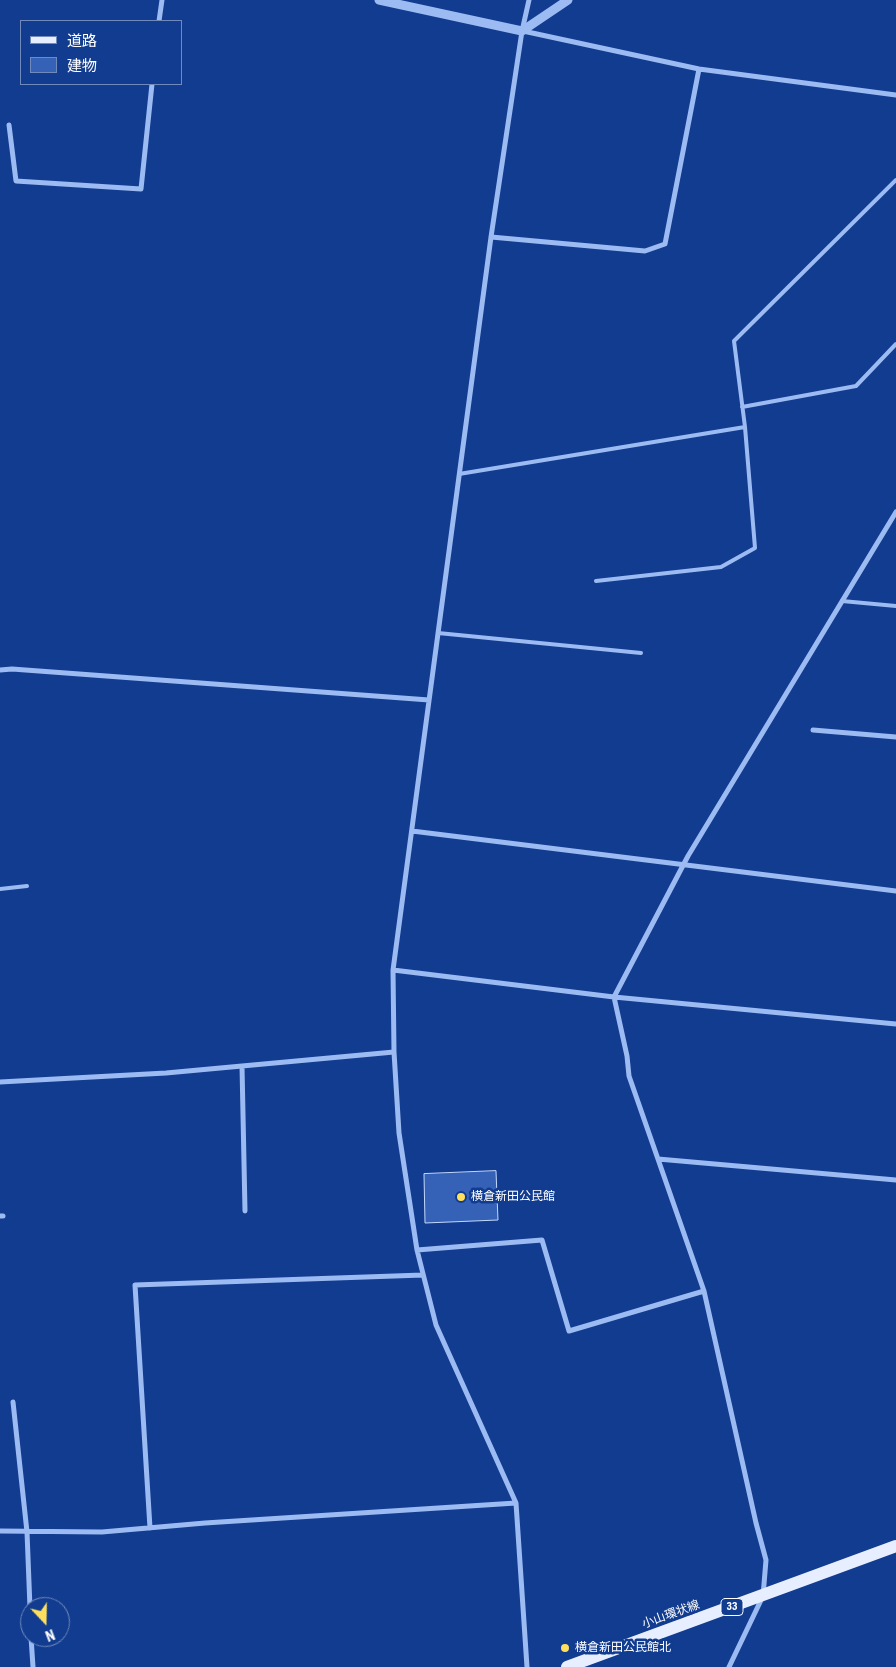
<!DOCTYPE html>
<meta charset="utf-8">
<style>
body{margin:0}
#map{position:relative;width:896px;height:1667px;overflow:hidden;background:#123c8f;font-family:"Roboto Condensed","Noto Sans JP",sans-serif}
canvas{display:block}
.legend{position:absolute;left:20px;top:20px;width:162px;height:65px;box-sizing:border-box;background:#123c8f;border:1px solid #718abc;margin:0;padding:6px 9px;list-style:none;font-size:15px;color:#fff}
.legend li{display:flex;align-items:center;gap:10px;height:25px}
.legend b{width:25px;border:1px solid #718abc}
.north{position:absolute;left:20px;top:1597px;width:50px;height:50px;box-sizing:border-box;background:#123c8f;border:1px solid #718abc;border-radius:50%;rotate:159deg;font-size:14px;font-weight:700;line-height:20px;text-align:center;color:#fff}
.north::after{content:'';display:block;margin:auto;width:18px;height:22px;background:#ffe05d;clip-path:polygon(50% 0,100% 100%,50% 72%,0 100%)}
</style>
<div id="map">
<canvas width="896" height="1667"></canvas>
<ul class="legend">
<li><b style="height:6px;background:#e7eeff"></b>道路</li>
<li><b style="height:14px;background:#3562b7"></b>建物</li>
</ul>
<div class="north">N</div>
</div>
<script>
const c = document.querySelector('canvas').getContext('2d');
c.lineJoin = 'round';
function paint(path, color) { c.fillStyle = color; c.fill(path, 'evenodd'); }
function trace(path, color, width, dash) { c.strokeStyle = color; c.lineWidth = width; c.lineCap = dash ? 'butt' : 'round'; c.setLineDash(dash || []); c.stroke(path); }
function label(font, color, halo, rows, align = 'center') {
  c.font = font + ' "Roboto Condensed","Noto Sans JP",sans-serif'; c.lineWidth = 5; c.setLineDash([]); c.textBaseline = 'middle'; c.strokeStyle = halo; c.fillStyle = color; for (const [text, x, y, turn = 0] of rows) {
    c.save(); c.translate(x, y); c.rotate((+turn || 0) * Math.PI / 180); c.textAlign = isNaN(turn) ? turn : align; if (halo) c.strokeText(text, 0, 0); c.fillText(text, 0, 0); c.restore();
  }
}
const building = new Path2D(`
 M 496,1171 L 498,1220 L 425,1223 L 424,1174 Z`);
paint(building, '#3562b7');
trace(building, '#c3d8fd', 1);
trace(new Path2D(`
 M 742,407 L 856,386 L 896,344
 M 459,474 L 745,427 L 734,341 L 896,180
 M 596,581 L 721,567 L 755,548 L 745,427
 M 842,601 L 896,606
 M 438,633 L 641,653
 M 0,889 L 27,886`), '#9cbbf2', 4);
trace(new Path2D(`
 M 159,21 L 162,0
 M 523,31 L 699,69 L 896,95
 M 9,125 L 16,181 L 141,189 L 152,84
 M 491,237 L 645,251 L 665,244 L 699,69
 M 0,670 L 12,669 L 429,700
 M 813,730 L 896,737
 M 412,831 L 896,891
 M 393,970 L 614,997 L 896,1024
 M 242,1066 L 245,1211
 M 0,1082 L 166,1073 L 394,1052
 M 658,1159 L 896,1180
 M 0,1216 L 3,1216
 M 417,1250 L 542,1240 L 569,1331 L 704,1291
 M 13,1402 L 27,1532 L 30,1608
 M 150,1528 L 135,1285 L 423,1275
 M 0,1531 L 102,1532 L 205,1523 L 516,1503
 M 31,1637 L 33,1667
 M 527,1667 L 516,1503 L 436,1325 L 417,1250 L 399,1133 L 394,1052 L 393,970 L 491,237 L 522,31 L 529,0
 M 729,1667 L 763,1596 L 766,1560 L 756,1523 L 704,1291 L 629,1076 L 627,1056 L 614,997 L 688,856 L 896,512`), '#9cbbf2', 5);
trace(new Path2D(`
 M 379,0 L 522,31 L 568,0`), '#9cbbf2', 9);
trace(new Path2D(`
 M 567,1667 L 896,1546`), '#e7eeff', 12);
for (const [x, y, r, color] of [
 [461,1197,5,"#ffe05d"],
 [565,1648,5,"#ffe05d"]
]) { const dot = new Path2D(); dot.arc(x, y, r, 0, 2 * Math.PI); c.fillStyle = color; c.fill(dot); trace(dot, '#123c8f', 2); }
for (const [x, y, w] of [
 [732,1607,22]
]) { const box = new Path2D(); box.roundRect(x - w / 2, y - 8.5, w, 17, 4); c.fillStyle = '#123c8f'; c.fill(box); trace(box, '#fff', 1); }
label('bold 11px', '#fff', null, [
 ["33",732,1607]
]);
label('12px', '#fff', '#123c8f', [
 ["横倉新田公民館",471,1197],
 ["横倉新田公民館北",575,1648]
], 'left');
label('12px', '#fff', '#123c8f', [
 ["小山環状線",671,1615,-20]
]);
</script>
